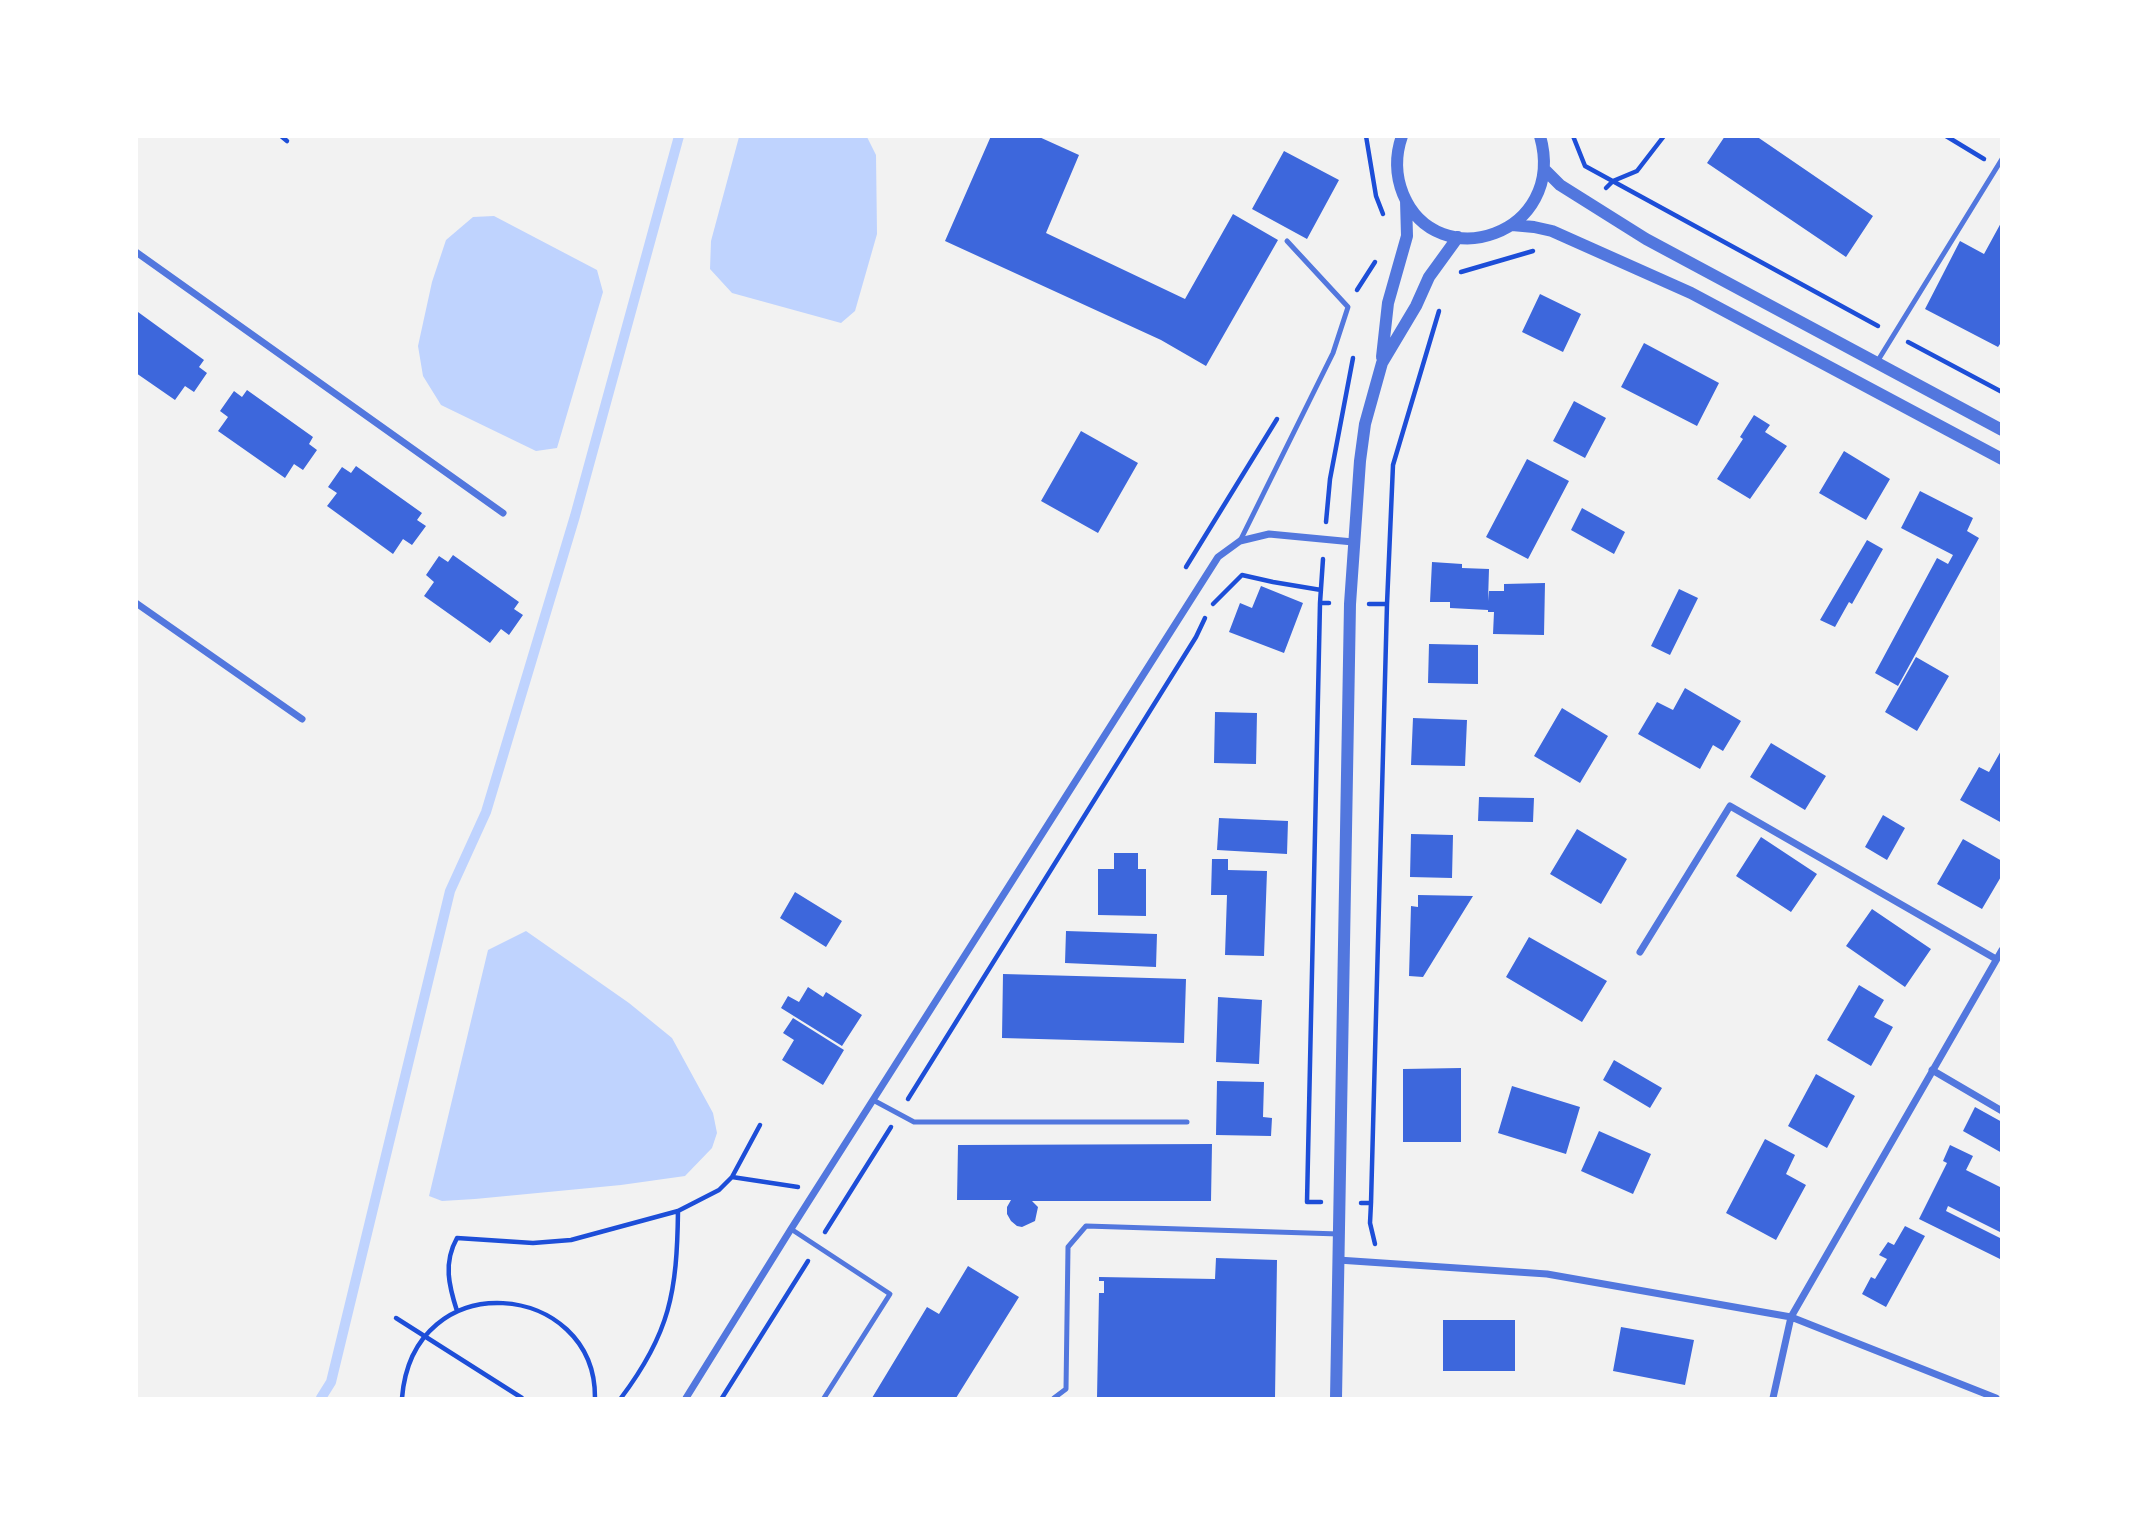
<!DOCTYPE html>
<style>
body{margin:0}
#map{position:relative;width:2138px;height:1535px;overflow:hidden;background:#f2f2f2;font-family:"Source Sans 3",sans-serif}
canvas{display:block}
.frame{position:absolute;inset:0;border:138px solid #fff;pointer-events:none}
</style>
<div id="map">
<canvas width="2138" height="1535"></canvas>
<div class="frame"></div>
</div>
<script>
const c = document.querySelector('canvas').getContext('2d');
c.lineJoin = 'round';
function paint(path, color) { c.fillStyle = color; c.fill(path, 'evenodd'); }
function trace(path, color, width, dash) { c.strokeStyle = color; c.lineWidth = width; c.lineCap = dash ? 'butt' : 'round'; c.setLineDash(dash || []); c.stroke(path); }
paint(new Path2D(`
 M 739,137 L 867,137 L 876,155 L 877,234 L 855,311 L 841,323 L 732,293 L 710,269 L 711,241 Z
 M 494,216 L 597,270 L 603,292 L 557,448 L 536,451 L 441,405 L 423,376 L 418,346 L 432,282 L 446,240 L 473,217 Z
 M 526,931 L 629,1003 L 672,1038 L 713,1113 L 717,1133 L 712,1148 L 685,1176 L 621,1185 L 475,1199 L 442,1201 L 429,1196 L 488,950 Z`), '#bfd3fe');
trace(new Path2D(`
 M 321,1398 L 331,1382 L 450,891 L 486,812 L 575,516 L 679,136`), '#bfd3fe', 10);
paint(new Path2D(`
 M 991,136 L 1037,136 L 1079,155 L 1046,233 L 1185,299 L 1233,214 L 1278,240 L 1206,366 L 1161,340 L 945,241 Z
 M 1725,136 L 1756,136 L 1873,216 L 1846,257 L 1707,163 Z
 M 1284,151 L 1339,180 L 1307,239 L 1252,209 Z
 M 2002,221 L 2002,341 L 1998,347 L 1925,309 L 1960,241 L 1984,254 Z
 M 1540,294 L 1581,314 L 1563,352 L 1522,332 Z
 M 138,312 L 204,360 L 199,367 L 207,373 L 194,392 L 185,386 L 175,400 L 136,373 Z
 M 1644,343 L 1719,383 L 1697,426 L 1621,387 Z
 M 247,390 L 313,437 L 309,444 L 317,450 L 303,470 L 294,464 L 285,478 L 218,431 L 228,417 L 220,411 L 234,391 L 242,397 Z
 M 1574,401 L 1606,418 L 1585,458 L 1553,441 Z
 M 1754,415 L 1770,425 L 1765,432 L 1787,446 L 1750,499 L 1717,479 L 1743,439 L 1740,437 Z
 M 1081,431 L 1138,463 L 1098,533 L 1041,501 Z
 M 1844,451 L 1890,479 L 1866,520 L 1819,493 Z
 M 1527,459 L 1569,481 L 1528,559 L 1486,537 Z
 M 356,466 L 422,513 L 417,520 L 426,526 L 412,545 L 403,539 L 393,554 L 327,506 L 337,493 L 328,487 L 342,467 L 351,473 Z
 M 1920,491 L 1973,518 L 1967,531 L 1979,538 L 1898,686 L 1875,673 L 1937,558 L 1948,564 L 1953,555 L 1901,528 Z
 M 1582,508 L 1625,532 L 1614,554 L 1571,530 Z
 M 1867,540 L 1883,549 L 1852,604 L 1849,602 L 1835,627 L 1820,620 Z
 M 453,555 L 519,602 L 514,609 L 523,615 L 509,635 L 501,629 L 490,643 L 424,596 L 434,582 L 426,575 L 439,556 L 448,562 Z
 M 1432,562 L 1462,564 L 1462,568 L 1489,569 L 1488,601 L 1489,591 L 1504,591 L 1504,584 L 1545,583 L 1544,635 L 1493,634 L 1494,612 L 1488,612 L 1488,610 L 1450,608 L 1450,602 L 1430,602 Z
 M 1261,586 L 1303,603 L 1284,653 L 1229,632 L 1240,603 L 1252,608 Z
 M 1679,589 L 1698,598 L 1670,655 L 1651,646 Z
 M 1429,644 L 1478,645 L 1478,684 L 1428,683 Z
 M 1916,657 L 1949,676 L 1917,731 L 1885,712 Z
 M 1685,688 L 1741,721 L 1723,751 L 1713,745 L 1700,769 L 1638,734 L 1657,702 L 1673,710 Z
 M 1562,708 L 1608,736 L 1580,783 L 1534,756 Z
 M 1215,712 L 1257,713 L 1256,764 L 1214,763 Z
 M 1413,718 L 1467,720 L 1465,766 L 1411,765 Z
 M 1771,743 L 1826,776 L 1805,810 L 1750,777 Z
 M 2002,749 L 2002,823 L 1960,800 L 1979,767 L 1989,772 Z
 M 1479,797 L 1534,798 L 1533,822 L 1478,821 Z
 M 1883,815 L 1905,828 L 1887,860 L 1865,847 Z
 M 1219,818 L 1288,821 L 1287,854 L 1217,850 Z
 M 1577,829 L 1627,859 L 1601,904 L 1550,874 Z
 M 1411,834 L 1453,835 L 1452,878 L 1410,877 Z
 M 1761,837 L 1817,874 L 1791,912 L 1736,876 Z
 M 1963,839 L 2002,861 L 2002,875 L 1982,909 L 1937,884 Z
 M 1114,853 L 1138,853 L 1138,869 L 1146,869 L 1146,916 L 1098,915 L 1098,869 L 1114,869 Z
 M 1212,859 L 1228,859 L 1228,870 L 1267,871 L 1264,956 L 1225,955 L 1227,895 L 1211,895 Z
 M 795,892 L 842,921 L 826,947 L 780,918 Z
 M 1418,895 L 1473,896 L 1423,977 L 1409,976 L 1411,906 L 1418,907 Z
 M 1872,909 L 1931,949 L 1905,987 L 1846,946 Z
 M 1066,931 L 1157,934 L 1156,967 L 1065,963 Z
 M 1529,937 L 1607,981 L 1582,1022 L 1506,977 Z
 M 1003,974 L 1186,979 L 1184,1043 L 1002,1038 Z
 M 1859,985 L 1884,1000 L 1874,1017 L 1893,1027 L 1871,1066 L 1827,1040 Z
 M 808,987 L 823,997 L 826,992 L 862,1015 L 842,1046 L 781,1008 L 788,996 L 799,1002 Z
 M 1218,997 L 1262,1000 L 1259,1064 L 1216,1062 Z
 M 793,1018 L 844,1050 L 823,1085 L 782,1060 L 794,1040 L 783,1033 Z
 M 1614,1060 L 1662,1088 L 1650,1108 L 1603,1080 Z
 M 1461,1068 L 1461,1142 L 1403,1142 L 1403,1069 Z
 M 1816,1074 L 1855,1096 L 1827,1148 L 1788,1126 Z
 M 1217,1081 L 1264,1082 L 1263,1117 L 1272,1118 L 1271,1136 L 1216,1135 Z
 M 1512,1086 L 1580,1107 L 1566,1154 L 1498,1133 Z
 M 1975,1107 L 2002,1122 L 2002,1153 L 1963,1131 Z
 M 1599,1131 L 1651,1154 L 1633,1194 L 1581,1171 Z
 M 1765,1139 L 1795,1155 L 1786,1174 L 1806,1185 L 1776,1240 L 1726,1213 Z
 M 1212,1144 L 1211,1201 L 1032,1201 L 1038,1207 L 1035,1221 L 1022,1227 L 1017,1226 L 1011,1221 L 1007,1214 L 1007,1207 L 1011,1200 L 957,1200 L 958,1145 Z
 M 1950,1145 L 1973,1156 L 1966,1170 L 2002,1188 L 2002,1233 L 1948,1206 L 1946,1211 L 2002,1239 L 2002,1260 L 1919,1219 L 1947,1163 L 1943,1161 Z
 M 1905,1226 L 1925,1236 L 1886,1307 L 1862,1294 L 1871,1277 L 1875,1279 L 1887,1259 L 1879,1255 L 1888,1242 L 1894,1245 Z
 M 1216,1258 L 1277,1260 L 1275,1398 L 1097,1398 L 1099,1293 L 1104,1293 L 1104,1281 L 1099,1281 L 1099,1277 L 1215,1279 Z
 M 968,1266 L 1019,1297 L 956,1398 L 872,1398 L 927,1307 L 939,1314 Z
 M 1443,1320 L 1515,1320 L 1515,1371 L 1443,1371 Z
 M 1621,1327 L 1694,1340 L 1685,1385 L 1613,1371 Z`), '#3d67dc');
trace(new Path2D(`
 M 281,136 L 287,141
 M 1366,136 L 1376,196 L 1383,214
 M 1573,136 L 1585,166 L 1878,326
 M 1946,136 L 1984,159
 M 1606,188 L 1613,181 L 1637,171 L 1664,136
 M 1461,272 L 1533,251
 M 1357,290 L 1375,262
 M 1908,342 L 2002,392
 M 1326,522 L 1330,479 L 1353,358
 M 1186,567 L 1277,419
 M 1320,603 L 1323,559
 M 1213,604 L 1242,575 L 1273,582 L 1321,590
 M 1369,604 L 1387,604 L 1371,1203
 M 1387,604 L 1393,465 L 1439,311
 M 908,1099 L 1196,637 L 1205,618
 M 732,1177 L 760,1125
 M 1321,1202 L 1307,1202 L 1320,603 L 1329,603
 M 1361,1203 L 1371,1203 L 1370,1223 L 1375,1244
 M 678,1211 L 719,1190 L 732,1177 L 798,1187
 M 825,1232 L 891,1127
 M 457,1311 C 449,1286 443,1263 457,1238 L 533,1243 L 571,1240 L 678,1211 C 677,1292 670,1333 621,1398
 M 396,1318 L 522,1398
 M 402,1398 C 413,1262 596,1281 595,1398
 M 722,1398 L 808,1261`), '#1d4ed8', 4.5);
trace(new Path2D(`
 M 1877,362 L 2002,159
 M 1240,541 L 1333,353 L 1348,307 L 1287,241
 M 873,1100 L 914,1122 L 1187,1122
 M 791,1229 L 890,1294 L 824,1398
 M 1054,1398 L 1066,1389 L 1068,1247 L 1086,1226 L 1339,1234`), '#5277de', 5);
trace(new Path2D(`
 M 136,252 L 503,513
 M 136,603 L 302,719
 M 1640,952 L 1730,806 L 1996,959
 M 1932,1070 L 2002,1111
 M 1338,1260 L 1547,1274 L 1791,1317 L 1996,1398
 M 686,1398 L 791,1229 L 1218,557 L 1240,541 L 1269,534 L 1353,542
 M 1773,1398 L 1791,1317 L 2002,950`), '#5277de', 7);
trace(new Path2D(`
 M 1402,136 C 1395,156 1395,174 1403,194 C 1437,277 1568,235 1540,136
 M 1545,170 L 1560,185 L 1646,239 L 2002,430
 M 1512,225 L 1534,227 L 1552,231 L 1691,293 L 2002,459
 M 1382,357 L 1388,303 L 1407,236 L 1406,200
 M 1336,1398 L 1350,604 L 1360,461 L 1365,424 L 1382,363 L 1416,306 L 1429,277 L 1458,237`), '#5277de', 12);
</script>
